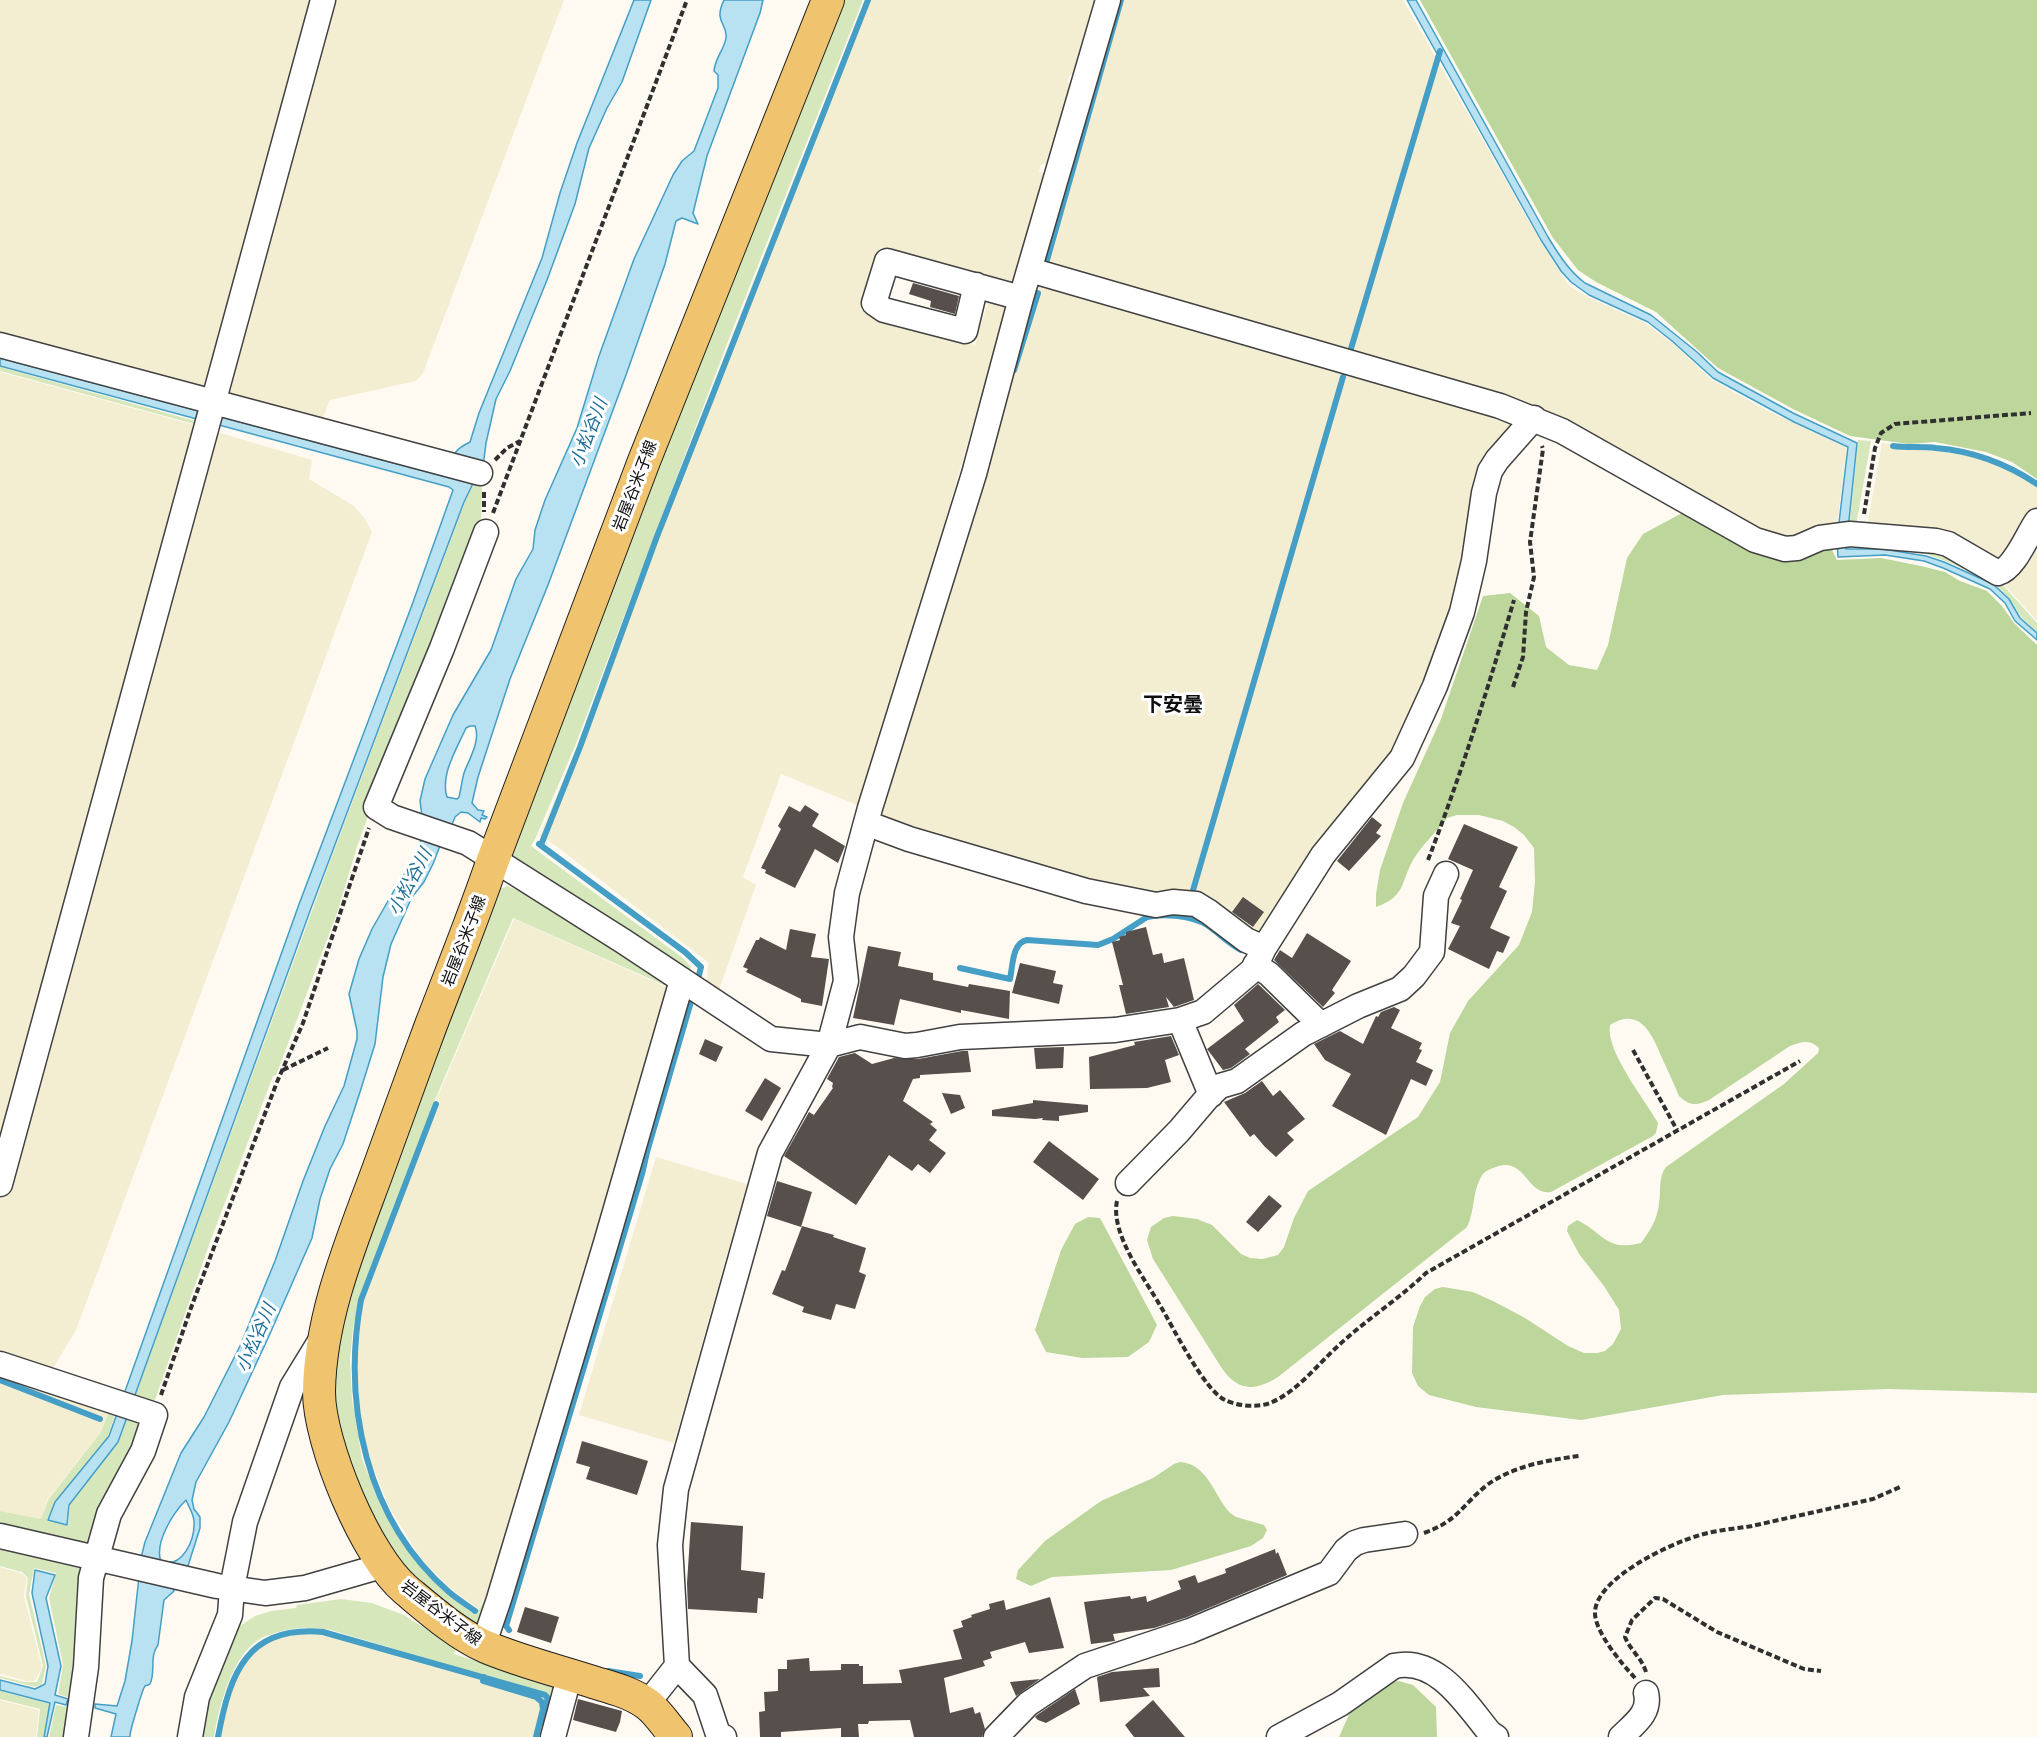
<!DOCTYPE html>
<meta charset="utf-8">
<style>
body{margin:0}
canvas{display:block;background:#fefaf1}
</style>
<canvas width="2037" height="1737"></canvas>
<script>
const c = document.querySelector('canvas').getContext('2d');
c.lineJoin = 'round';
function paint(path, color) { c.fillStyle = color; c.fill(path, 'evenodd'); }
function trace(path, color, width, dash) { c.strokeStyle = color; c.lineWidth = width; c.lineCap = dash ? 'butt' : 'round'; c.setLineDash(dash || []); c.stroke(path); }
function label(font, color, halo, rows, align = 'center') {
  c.font = font + ' "Playfair Display","Noto Sans JP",serif'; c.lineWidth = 6; c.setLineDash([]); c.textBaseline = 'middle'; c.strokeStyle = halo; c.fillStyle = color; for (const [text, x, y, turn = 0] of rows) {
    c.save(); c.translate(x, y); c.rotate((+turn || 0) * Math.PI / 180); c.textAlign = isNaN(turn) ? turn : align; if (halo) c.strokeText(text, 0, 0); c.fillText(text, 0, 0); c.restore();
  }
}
paint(new Path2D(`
 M 0,0 L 317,0 L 210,389 L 0,341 Z
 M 327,0 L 564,0 L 423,373 L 416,381 L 330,400 L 320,425 L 225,399 Z
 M 865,0 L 1097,0 L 1075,76 L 1069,75 L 1068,83 L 1072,84 L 1049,165 L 1041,164 L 1039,172 L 1046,174 L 1014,285 L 880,247 L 860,310 L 975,345 L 989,298 L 1008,304 L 862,807 L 781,774 L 743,877 L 756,885 L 719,990 L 707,983 L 708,962 L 548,840 L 539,837 L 577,747 L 732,335 Z
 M 1119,0 L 1403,0 L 1542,244 L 1569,286 L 1590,298 L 1645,323 L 1672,343 L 1712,380 L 1768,411 L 1847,448 L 1836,531 L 1788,546 L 1605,449 L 1050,268 L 1044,261 Z
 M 1038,283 L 1516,415 L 1472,557 L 1418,715 L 1261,939 L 1219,914 L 1139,899 L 879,818 Z
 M 0,372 L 198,426 L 0,1162 Z
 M 210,430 L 312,460 L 309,479 L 354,506 L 365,519 L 372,532 L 76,1330 L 49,1375 L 0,1360 L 0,1200 Z
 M 1882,443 L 1912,446 L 1936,446 L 1986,456 L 2013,467 L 2037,482 L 2037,514 L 2004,565 L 1867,527 Z
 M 2037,526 L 2037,621 L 2004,584 Z
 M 514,919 L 673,990 L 504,1567 L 478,1609 L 450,1588 L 421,1559 L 389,1507 L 369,1457 L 360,1421 L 356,1357 L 364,1300 L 440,1102 L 436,1100 Z
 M 656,1157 L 747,1184 L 674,1443 L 579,1415 Z
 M 0,1369 L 111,1403 L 101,1432 L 47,1500 L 41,1519 L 0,1511 Z
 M 0,1567 L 21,1573 L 27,1578 L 24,1596 L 42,1667 L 35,1681 L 26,1681 L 0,1674 Z
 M 301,1629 L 331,1632 L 547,1694 L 551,1698 L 544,1737 L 215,1737 L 229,1682 L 249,1651 L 260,1641 L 274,1634 Z
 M 0,1700 L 39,1710 L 36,1737 L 0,1737 Z`), '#f3edd2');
paint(new Path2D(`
 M 836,0 L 863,0 L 730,336 L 575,746 L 536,837 L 531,846 L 683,958 L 691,967 L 690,974 L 513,859 L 511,853 Z
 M 0,367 L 199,422 L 198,425 L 0,371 Z
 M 1858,440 L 1871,441 L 1856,526 L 1849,531 Z
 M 476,478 L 480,482 L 482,488 L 481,527 L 375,797 L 357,847 L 337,913 L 280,1065 L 276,1075 L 273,1076 L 210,1242 L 154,1403 L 133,1402 L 328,867 L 465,502 Z
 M 1849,539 L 1936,544 L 2003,585 L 2037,623 L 2037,632 L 2021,617 L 2010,599 L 1994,583 L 1946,561 L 1926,554 L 1883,548 L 1848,548 Z
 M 508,886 L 545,903 L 664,975 L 673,989 L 513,918 L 434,1102 L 359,1298 L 353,1329 L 350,1359 L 352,1399 L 362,1459 L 381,1506 L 405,1547 L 449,1596 L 475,1615 L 503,1571 L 484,1623 L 473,1625 C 456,1611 438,1599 423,1585 C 377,1544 344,1466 335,1407 C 331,1376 337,1343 339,1311 L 496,890 Z
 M 112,1403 L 118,1405 L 108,1436 L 55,1502 L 47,1520 L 68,1526 L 70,1505 L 119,1441 L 130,1409 L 147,1424 L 94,1546 L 0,1524 L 0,1511 L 41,1519 L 48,1500 L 101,1432 Z
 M 0,1549 L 87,1570 L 73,1737 L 49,1737 L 56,1705 L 68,1707 L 70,1698 L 58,1694 L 63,1665 L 49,1598 L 56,1573 L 34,1568 L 29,1594 L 46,1666 L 42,1684 L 35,1687 L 0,1678 L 0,1676 L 24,1682 L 37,1682 L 43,1666 L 26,1596 L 28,1578 L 22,1572 L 0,1566 Z
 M 341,1599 L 372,1603 L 404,1615 L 456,1648 L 454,1654 L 554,1686 L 552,1699 L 547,1694 L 331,1630 C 321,1629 309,1627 299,1628 C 286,1630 269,1633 258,1640 C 231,1658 219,1707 214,1737 L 194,1737 L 224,1647 L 240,1626 L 255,1616 L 271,1611 L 296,1608 L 297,1605 Z
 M 0,1691 L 50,1704 L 43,1737 L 37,1737 L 40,1709 L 0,1699 Z`), '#d6e7bc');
paint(new Path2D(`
 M 1420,0 L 2037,0 L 2037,479 L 2012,462 L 1986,452 L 1935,442 L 1909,444 L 1850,436 L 1793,409 L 1718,368 L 1656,312 L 1596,282 L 1578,270 L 1553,238 Z
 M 1682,513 L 1766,551 L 1830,546 L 1837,560 L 1881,558 L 1921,566 L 1945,572 L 1960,581 L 1987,591 L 2002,606 L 2014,623 L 2037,645 L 2037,1393 L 1888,1389 L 1723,1395 L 1581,1420 L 1476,1407 L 1429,1395 L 1418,1386 L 1412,1373 L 1413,1327 L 1420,1306 L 1425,1297 L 1435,1289 L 1443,1287 L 1473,1292 L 1495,1302 L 1525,1318 L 1568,1346 L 1584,1353 L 1597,1353 L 1605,1351 L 1613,1344 L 1621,1329 L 1619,1310 L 1604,1286 L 1579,1254 L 1567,1231 L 1568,1226 L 1577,1220 C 1604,1233 1606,1252 1641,1243 C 1650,1231 1657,1220 1659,1204 C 1661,1192 1658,1177 1666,1167 L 1784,1084 L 1818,1053 L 1819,1048 C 1810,1039 1801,1042 1790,1046 L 1709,1100 C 1696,1106 1690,1106 1679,1096 C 1674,1084 1668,1071 1662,1058 C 1652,1034 1640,1006 1610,1025 C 1605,1050 1645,1100 1658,1123 L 1656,1133 L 1653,1136 L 1551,1192 C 1527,1196 1525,1156 1496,1167 C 1490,1169 1484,1171 1481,1177 C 1472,1193 1475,1211 1467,1227 L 1278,1377 C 1254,1392 1237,1391 1221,1367 L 1153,1259 L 1147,1240 L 1151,1227 L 1164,1218 L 1173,1216 L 1197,1219 L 1212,1225 L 1241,1254 L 1250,1258 L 1262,1259 L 1278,1255 L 1284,1247 L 1294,1218 L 1308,1191 L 1418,1117 L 1440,1082 L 1450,1033 L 1468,1001 L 1519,945 L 1532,912 L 1535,882 L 1534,848 L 1524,835 L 1514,827 L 1503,821 L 1479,815 L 1457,815 L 1447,818 C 1436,832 1422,845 1413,860 C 1400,884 1406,896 1376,907 L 1376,894 L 1380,870 L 1403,803 L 1441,719 L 1483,596 L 1510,593 L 1539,616 L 1546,647 L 1569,665 L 1597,670 L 1608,645 L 1627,558 L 1643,534 Z
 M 1088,1217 L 1100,1218 L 1157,1325 L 1149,1342 L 1128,1357 L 1082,1358 L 1046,1352 L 1035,1330 L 1061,1250 L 1075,1224 Z
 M 1180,1462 C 1208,1464 1213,1494 1230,1513 L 1236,1517 L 1264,1525 L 1267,1530 L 1263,1538 L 1251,1546 L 1171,1570 L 1052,1577 L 1031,1586 L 1016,1579 L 1018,1570 L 1045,1541 L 1101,1501 L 1153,1478 L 1174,1464 Z
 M 1399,1681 L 1413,1685 L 1436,1707 L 1437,1737 L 1339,1737 L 1351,1710 L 1386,1683 Z`), '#bcd69c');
const water = new Path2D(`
 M 634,0 L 651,0 L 622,82 L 607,108 L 589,148 L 575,204 L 547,280 L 510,371 L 496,399 L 486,443 L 483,467 L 481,467 L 464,502 L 310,911 L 118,1442 L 69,1505 L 67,1525 L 48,1520 L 55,1502 L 109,1436 L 298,907 L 412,605 L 453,490 L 449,487 L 0,366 L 0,358 L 443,476 C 457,462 445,454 470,442 L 479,413 L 542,258 L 560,193 L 577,143 Z
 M 724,0 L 763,0 L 760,13 L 707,156 L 693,213 L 698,224 L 682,218 L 676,221 L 665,264 L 626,375 L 548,585 L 510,679 L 478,777 L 472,803 L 478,810 L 484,811 L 482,815 L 487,817 L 485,819 L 481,818 L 480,822 L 468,813 L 461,812 L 455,817 L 449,832 L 441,843 L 433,864 L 424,882 L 412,897 L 391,944 L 383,977 L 375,1044 L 360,1092 L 343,1144 L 330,1169 L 320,1199 L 312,1238 L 269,1336 L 229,1422 L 196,1482 L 192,1500 L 194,1509 L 200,1517 L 200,1528 L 187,1569 L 173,1592 L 164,1600 L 158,1645 C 149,1656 156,1672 150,1684 C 149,1685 147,1685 145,1686 C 143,1688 129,1733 130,1737 L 111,1737 L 116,1714 L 95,1708 L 95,1704 L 117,1706 L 125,1681 L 132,1641 L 141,1558 L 145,1542 L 181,1453 L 204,1417 L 240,1346 L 275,1261 L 303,1181 L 325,1126 L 344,1086 L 357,1039 L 357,1031 L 349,994 L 359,959 L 372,929 L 396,887 L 419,852 L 423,823 L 420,801 L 425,779 L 453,715 L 491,650 L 516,579 L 533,549 L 535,530 L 545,500 L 577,428 L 599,356 L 634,259 L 673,175 L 682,161 L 694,151 L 718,88 L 718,75 L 714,71 C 715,58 724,50 726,38 C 728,23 713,23 724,0 ZM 470,726 L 475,726 C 481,741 469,759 464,773 C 462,780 461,789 459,797 L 457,799 L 447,797 C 440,775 457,748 466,728 ZM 186,1500 C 188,1505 194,1515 194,1521 C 195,1540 183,1568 161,1562 C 154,1543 173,1513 186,1500 Z
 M 1407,0 L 1416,0 L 1548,237 C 1559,255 1569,271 1585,283 L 1651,315 L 1697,352 L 1718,372 L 1793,413 L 1857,443 L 1846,549 L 1883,549 L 1926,556 L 1944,562 L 1993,584 L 2009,599 L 2020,618 L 2037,633 L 2037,640 L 2015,621 L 2005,603 L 1990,589 L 1943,568 L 1924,561 L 1885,555 L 1838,557 L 1837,539 L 1848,447 L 1794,422 L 1713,378 L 1672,341 L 1648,322 L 1589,295 L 1571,282 L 1561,271 L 1541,240 Z
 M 35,1570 L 55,1575 L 46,1598 L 61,1666 L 55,1695 L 68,1699 L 66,1705 L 55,1702 L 47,1737 L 44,1737 L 50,1703 L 0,1690 L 0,1680 L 35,1689 L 45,1684 L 48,1666 L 32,1593 Z`);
paint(water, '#b8e2f2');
trace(water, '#449ec5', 1.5);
trace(new Path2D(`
 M 1047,260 L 1121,0
 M 1350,352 L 1440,51
 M 1014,370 L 1038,293
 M 1893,446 C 1908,448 1922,446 1936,448 C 1972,451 2007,464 2037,484
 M 539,844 L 685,952 L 701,967 L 697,983
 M 541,845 L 580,747 L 656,539 L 868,0
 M 1191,897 L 1343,377
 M 960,968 L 1010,979 C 1013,965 1012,943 1027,940 L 1098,945 L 1113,939 L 1147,917 C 1164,913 1192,916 1207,925 C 1219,933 1228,943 1241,950
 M 436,1104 L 361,1300 C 342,1404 366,1520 449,1592 C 457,1599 467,1605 475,1611
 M 0,1380 L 100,1419
 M 509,1630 L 506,1626 L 642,1174 L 647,1152 L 693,995
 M 608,1671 L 640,1676
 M 484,1677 L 483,1681 L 536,1697 L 542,1702 L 543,1709 L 536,1737
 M 218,1737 C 230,1673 247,1625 323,1632 L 545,1695 L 547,1697 L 548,1706 L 545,1724`), '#449ec5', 6);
paint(new Path2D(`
 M 913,283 L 959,296 L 955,314 L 930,307 L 931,301 L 909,294 Z
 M 805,805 L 819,814 L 812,826 L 845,846 L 838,863 L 815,849 L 795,888 L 765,873 L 766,870 L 761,868 L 781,829 L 778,826 L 789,806 L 800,812 Z
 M 1372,817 L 1382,825 L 1376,833 L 1381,836 L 1349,871 L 1337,861 Z
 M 1464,824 L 1518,847 L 1499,887 L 1507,891 L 1490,928 L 1510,937 L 1503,953 L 1497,951 L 1489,969 L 1448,949 L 1460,926 L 1451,923 L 1462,900 L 1460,899 L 1473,870 L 1448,859 Z
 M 1243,897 L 1264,912 L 1253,927 L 1232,912 Z
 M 1146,927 L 1153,955 L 1162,953 L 1164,963 L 1184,958 L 1194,1000 L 1174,1007 L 1166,997 L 1169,1007 L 1126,1014 L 1119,985 L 1123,985 L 1112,942 L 1120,940 L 1119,937 L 1126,935 L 1126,932 Z
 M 790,929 L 816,934 L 811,957 L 829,959 L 822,1006 L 801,1002 L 801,999 L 746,972 L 748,969 L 743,967 L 756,940 L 759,940 L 760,937 L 786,950 Z
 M 1307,933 L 1351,961 L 1332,990 L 1335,993 L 1323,1007 L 1274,960 L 1280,950 L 1292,958 Z
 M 868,946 L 901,952 L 898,966 L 933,973 L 933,980 L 968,987 L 969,984 L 1010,991 L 1009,1019 L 961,1010 L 961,1013 L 900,999 L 894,1025 L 853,1018 Z
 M 1020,963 L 1056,971 L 1053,983 L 1063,985 L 1059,1004 L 1012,993 Z
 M 1258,984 L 1285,1010 L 1276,1017 L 1279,1022 L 1245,1049 L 1250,1054 L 1231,1068 L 1223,1070 L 1207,1049 L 1244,1021 L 1234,1005 Z
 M 1394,1007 L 1400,1010 L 1391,1028 L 1422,1043 L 1419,1049 L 1422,1050 L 1416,1062 L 1433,1070 L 1426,1086 L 1411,1079 L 1386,1135 L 1332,1106 L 1351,1074 L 1325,1060 L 1314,1044 L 1340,1031 L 1363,1044 L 1376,1016 L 1378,1017 L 1381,1012 Z
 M 1171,1036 L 1179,1055 L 1165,1060 L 1171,1082 L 1147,1088 L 1090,1089 L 1089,1057 L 1135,1045 L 1134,1042 Z
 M 705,1039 L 723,1047 L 716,1062 L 699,1054 Z
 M 1064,1047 L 1063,1068 L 1036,1069 L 1034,1048 Z
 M 962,1051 L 968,1051 L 971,1072 L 920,1075 L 920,1078 L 913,1079 L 903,1101 L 933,1122 L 930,1124 L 937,1130 L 929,1140 L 946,1153 L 930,1173 L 918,1164 L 912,1171 L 889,1155 L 856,1205 L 784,1156 L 809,1112 L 814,1115 L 833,1088 L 832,1087 L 833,1083 L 827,1079 L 839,1057 L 855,1053 L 872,1064 L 894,1058 L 918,1059 Z
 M 765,1078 L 781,1088 L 762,1121 L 745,1111 Z
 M 1262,1081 L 1273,1096 L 1280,1090 L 1305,1119 L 1287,1133 L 1294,1140 L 1276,1157 L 1265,1147 L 1254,1134 L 1250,1137 L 1224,1102 L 1245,1093 Z
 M 942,1093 L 960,1095 L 965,1108 L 951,1114 Z
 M 1033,1100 L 1088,1105 L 1088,1112 L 1059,1116 L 1059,1121 L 1042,1120 L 1043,1118 L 1035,1119 L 992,1116 L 992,1110 L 1033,1103 Z
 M 1049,1141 L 1099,1179 L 1083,1200 L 1033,1162 Z
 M 777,1181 L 812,1192 L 801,1227 L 767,1216 Z
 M 1269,1195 L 1282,1206 L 1258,1232 L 1246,1222 Z
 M 802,1226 L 834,1235 L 833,1237 L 866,1248 L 859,1272 L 866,1275 L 855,1309 L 836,1304 L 831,1320 L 802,1312 L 804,1307 L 772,1294 L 782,1270 L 785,1271 Z
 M 582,1441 L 648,1461 L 637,1495 L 586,1479 L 590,1467 L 576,1463 Z
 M 691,1522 L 743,1526 L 741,1570 L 765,1573 L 763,1599 L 758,1598 L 757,1613 L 688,1609 L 687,1583 Z
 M 1275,1549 L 1276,1554 L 1278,1552 L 1287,1575 L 1185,1618 L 1154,1628 L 1113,1634 L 1115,1641 L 1091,1644 L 1084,1602 L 1130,1596 L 1131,1599 L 1146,1596 L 1147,1602 L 1181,1589 L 1178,1581 L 1195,1575 L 1198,1583 L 1226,1573 L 1225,1569 Z
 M 1050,1597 L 1064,1648 L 1029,1653 L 1025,1642 L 990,1652 L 992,1658 L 983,1661 L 985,1666 L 944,1678 L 950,1713 L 973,1707 L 975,1714 L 980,1712 L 985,1729 L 982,1737 L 914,1737 L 910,1720 L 869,1721 L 868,1724 L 858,1724 L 859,1737 L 841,1737 L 841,1728 L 781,1732 L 781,1737 L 760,1737 L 759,1712 L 765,1711 L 764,1692 L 778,1691 L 778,1669 L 787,1669 L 787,1660 L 809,1658 L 810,1671 L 841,1670 L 841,1664 L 859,1664 L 859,1666 L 863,1666 L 863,1684 L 902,1683 L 899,1670 L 962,1659 L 953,1630 L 963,1627 L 961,1621 L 972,1617 L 971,1615 L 990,1609 L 989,1604 L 1004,1600 L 1006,1610 Z
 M 525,1607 L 559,1617 L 551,1643 L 517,1632 Z
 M 1159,1668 L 1160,1687 L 1143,1688 L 1150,1696 L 1100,1702 L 1097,1677 L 1112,1672 Z
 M 1040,1679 L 1016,1696 L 1010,1682 Z
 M 1075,1689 L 1080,1704 L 1046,1723 L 1038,1720 L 1035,1717 L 1037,1715 Z
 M 578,1699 L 622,1711 L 620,1722 L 616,1732 L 573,1720 Z
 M 1153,1700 L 1185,1737 L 1134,1737 L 1125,1725 Z`), '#564f4b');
const minor = new Path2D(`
 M 1030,270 L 1500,406 L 1562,431 L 1755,540 L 1785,549 L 1797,548 L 1820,538 L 1850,534 L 1936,541 L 1948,544 L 1998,573 C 2015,568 2027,535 2037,521
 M 976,285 L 965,331 L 884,310 L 874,303 L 887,261 L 1021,298
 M 0,345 L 480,473
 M 486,532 L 442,648 L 376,807 L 392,817 L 468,843 L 623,941 L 771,1039 L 829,1045 L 860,1037 L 905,1046 L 917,1045 L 960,1037 L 1115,1030 L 1180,1020 L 1203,1012 L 1254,969 L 1264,948 L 1323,855 L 1402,758 L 1435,686 L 1462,612 L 1474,561 L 1484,493 L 1490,471 L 1497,460 L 1534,418
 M 866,823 L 909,839 L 1086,891 L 1156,905 L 1173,902 L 1196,904 L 1209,912 L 1246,940 L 1264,948
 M 1255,965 L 1269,974 L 1321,1025
 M 1180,1020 L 1211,1095
 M 1128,1183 L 1179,1131 L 1208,1097 L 1220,1086 L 1237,1081 L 1303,1034 L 1358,1006 L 1400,989 L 1414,976 L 1432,952 L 1436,896 L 1446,874
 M 0,1184 L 323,0
 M 0,1364 L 155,1415 L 143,1451 L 109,1514 L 91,1578 L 86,1667 L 76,1737
 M 0,1536 L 217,1586 L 265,1593 L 305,1588 L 385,1565
 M 483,1646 L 499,1599 L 606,1243 L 682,980
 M 677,1666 L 705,1695 L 718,1734 L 724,1737
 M 647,1704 L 677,1666 L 670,1545 L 676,1489 L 770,1153 L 829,1045 L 846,981 L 841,937 L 847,893 L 870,808 L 974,474 L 1021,298 L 1108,0
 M 190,1737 L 197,1697 L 230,1615 L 232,1588 L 245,1522 L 292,1387 L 322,1338
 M 553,1737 L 570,1674
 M 996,1737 L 1028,1704 L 1085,1666 L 1190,1631 L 1329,1573 L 1346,1550 L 1355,1543 L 1364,1540 L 1405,1534
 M 1279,1737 L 1340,1704 L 1394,1666 C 1437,1656 1466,1704 1490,1733 L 1496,1737
 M 1621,1737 C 1634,1724 1651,1713 1646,1693`);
const major = new Path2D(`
 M 676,1737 C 667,1727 658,1712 647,1704 C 632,1693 613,1688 596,1683 C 559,1671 522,1662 486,1647 C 457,1634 430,1610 406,1590 C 366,1557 319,1443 319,1392 C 320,1315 352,1241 378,1170 C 396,1121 413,1073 431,1025 C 452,970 474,916 493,860 L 644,461 L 828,0`);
trace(minor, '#414141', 27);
trace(major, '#1f1f1f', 34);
trace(new Path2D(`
 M 495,460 L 507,448 L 520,441
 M 484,492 L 484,512
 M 493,513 L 687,0
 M 1864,514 L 1875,448 L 1881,433 L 1895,424 L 2031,413
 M 1513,687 L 1523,657 L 1526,612 L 1534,577 L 1530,542 L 1543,449 L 1542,446
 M 1428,860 C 1461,775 1488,688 1514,600
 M 1633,1050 L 1677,1130
 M 283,1070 L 328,1048
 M 1117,1201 C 1110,1234 1145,1279 1161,1307 C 1174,1329 1204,1390 1225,1400 C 1237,1406 1257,1408 1270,1403 C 1297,1392 1317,1365 1339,1345 C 1367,1319 1399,1299 1426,1273 L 1800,1061
 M 161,1395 L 192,1305 L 277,1082 L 303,1023 L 369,828
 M 1424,1533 C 1458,1521 1462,1505 1487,1485 C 1513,1466 1548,1460 1579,1456
 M 1646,1672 C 1642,1658 1630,1650 1625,1637 L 1632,1620 L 1655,1598 L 1663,1599 L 1717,1632 L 1804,1669 L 1821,1671
 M 1635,1678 C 1622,1664 1594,1631 1595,1612 C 1596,1579 1669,1544 1697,1536 C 1715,1530 1734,1529 1752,1526 C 1792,1517 1833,1508 1873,1499 L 1900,1487`), '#303030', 4, [6, 3]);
trace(minor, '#fff', 24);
trace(major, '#f0c46f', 32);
label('16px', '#0e0e0e', '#fff', [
 ["岩屋谷米子線",635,486,-69],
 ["岩屋谷米子線",464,941,-69],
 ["岩屋谷米子線",441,1613,37]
]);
label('italic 18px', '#1f7099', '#fff', [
 ["小松谷川",589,433,-69],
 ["小松谷川",410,882,-62],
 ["小松谷川",256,1338,-66]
]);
label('bold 20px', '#0e0e0e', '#fff', [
 ["下安曇",1173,705]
]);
</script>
